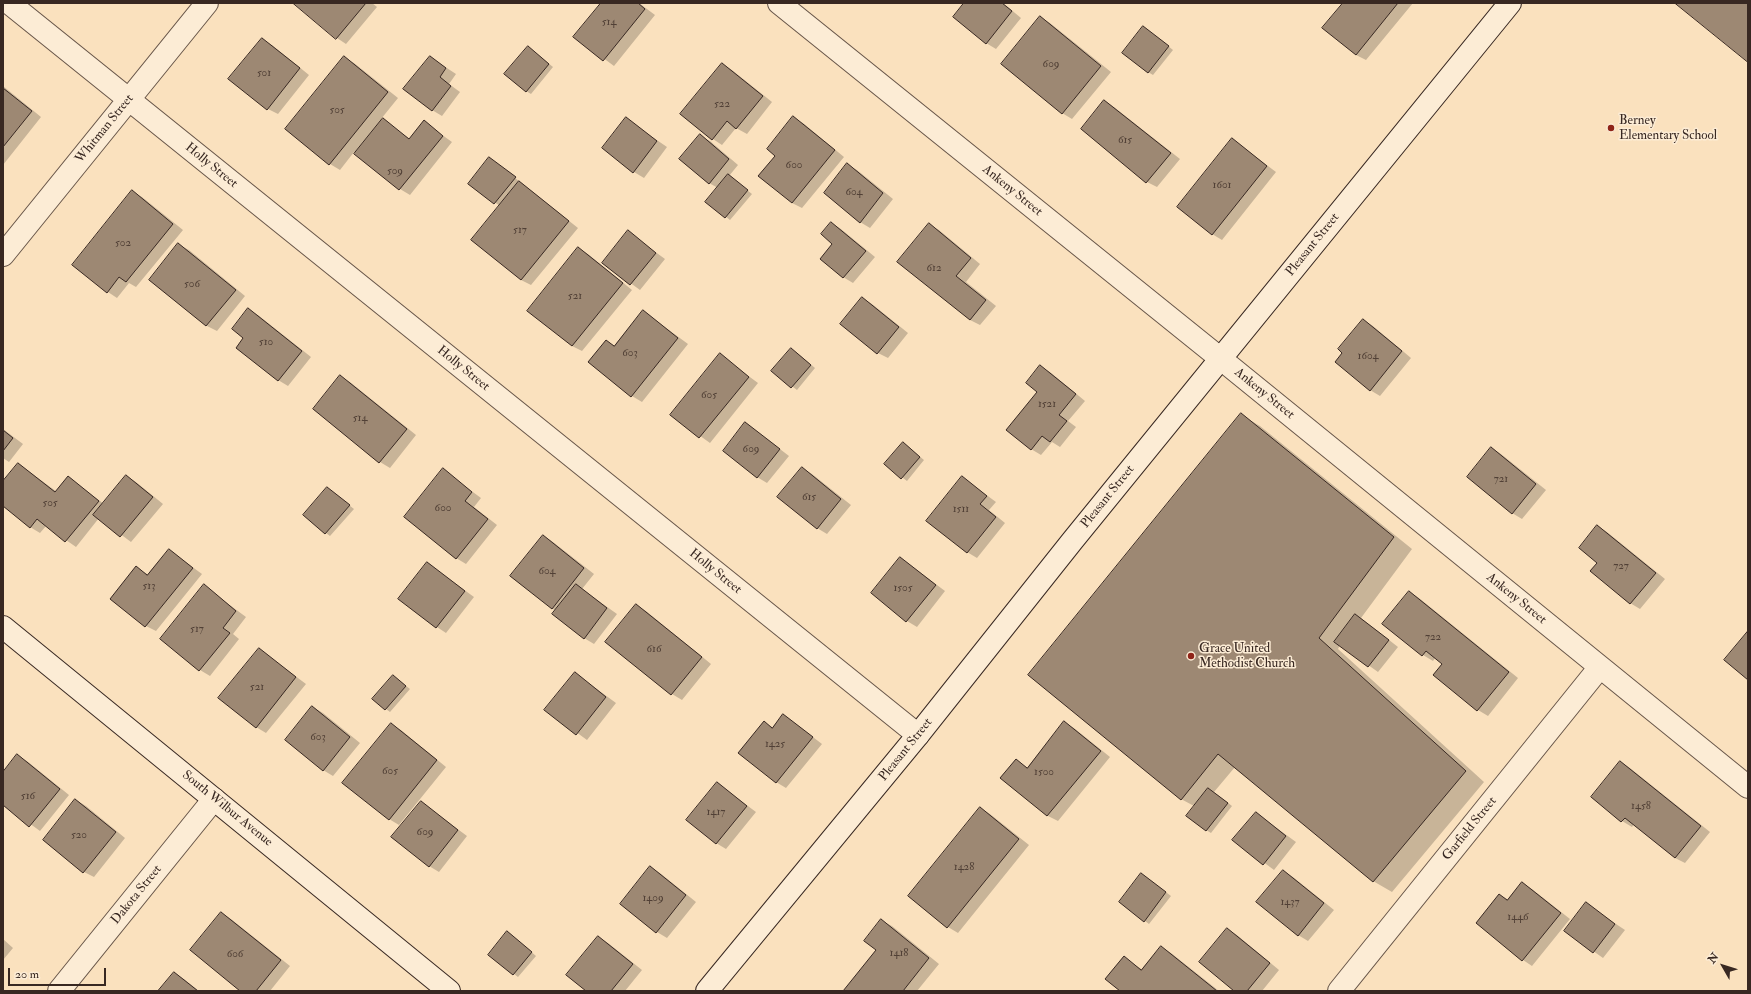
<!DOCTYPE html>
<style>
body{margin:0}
#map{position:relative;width:1751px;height:994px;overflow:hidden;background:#fae1be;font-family:"IM FELL Double Pica",serif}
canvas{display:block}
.frame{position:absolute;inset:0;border:4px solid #382822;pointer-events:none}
.north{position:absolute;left:1703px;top:946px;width:40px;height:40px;-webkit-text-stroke:3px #fcecd5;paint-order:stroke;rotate:309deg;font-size:11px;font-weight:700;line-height:16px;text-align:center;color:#382822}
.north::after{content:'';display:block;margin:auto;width:14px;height:18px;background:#382822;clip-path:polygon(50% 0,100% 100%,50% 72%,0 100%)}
.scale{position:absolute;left:8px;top:968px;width:98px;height:18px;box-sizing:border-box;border:2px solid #382822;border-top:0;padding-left:5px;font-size:12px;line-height:14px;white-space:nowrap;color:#382822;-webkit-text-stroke:3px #fcecd5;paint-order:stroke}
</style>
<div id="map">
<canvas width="1751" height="994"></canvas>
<div class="frame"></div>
<div class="north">N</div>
<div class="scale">20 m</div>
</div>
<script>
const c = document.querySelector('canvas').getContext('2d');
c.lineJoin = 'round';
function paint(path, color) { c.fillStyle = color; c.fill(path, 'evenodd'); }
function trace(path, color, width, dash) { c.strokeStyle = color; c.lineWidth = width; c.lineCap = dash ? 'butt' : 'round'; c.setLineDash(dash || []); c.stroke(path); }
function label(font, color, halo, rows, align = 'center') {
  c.font = font + ' "IM FELL Double Pica",serif'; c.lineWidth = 3; c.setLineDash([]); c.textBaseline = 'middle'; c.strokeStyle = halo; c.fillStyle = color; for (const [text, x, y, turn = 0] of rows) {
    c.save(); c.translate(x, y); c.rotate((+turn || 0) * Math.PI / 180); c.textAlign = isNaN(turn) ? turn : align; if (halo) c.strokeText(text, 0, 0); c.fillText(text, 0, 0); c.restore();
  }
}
paint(new Path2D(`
 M 295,3 L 372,3 L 377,7 L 346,44 L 337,38 Z
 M 602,3 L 639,3 L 655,15 L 614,66 L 575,37 Z
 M 966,3 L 1003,3 L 1021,18 L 996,49 L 986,43 Z
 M 1344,3 L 1413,3 L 1366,60 L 1356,55 L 1324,28 Z
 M 1040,17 L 1050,23 L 1111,72 L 1072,119 L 1062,113 Z
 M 1148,30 L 1173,50 L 1153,75 L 1148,72 Z
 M 262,39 L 272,45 L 309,75 L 278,114 L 268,109 Z
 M 528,47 L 553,67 L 531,94 L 526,91 Z
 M 430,57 L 456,74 L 449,84 L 460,92 L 442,116 L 432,110 Z
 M 344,58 L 354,63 L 398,98 L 381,119 L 410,139 L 424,122 L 452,142 L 410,195 L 400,189 L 354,152 L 340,170 L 330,164 L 286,129 Z
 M 722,64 L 732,70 L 772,102 L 747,134 L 736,128 L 722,145 L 713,139 Z
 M 3,86 L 41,117 L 3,165 Z
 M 1105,101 L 1114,107 L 1180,159 L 1157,187 L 1147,182 Z
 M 793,118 L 803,123 L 844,157 L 802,208 L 792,203 L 776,156 Z
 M 626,119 L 667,147 L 644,178 L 634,172 Z
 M 700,136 L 710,141 L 738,165 L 729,176 L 752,194 L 730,220 L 707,202 L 718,188 L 709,183 Z
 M 1232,139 L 1276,172 L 1222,240 L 1212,234 Z
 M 490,158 L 578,228 L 531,285 L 521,280 L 500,206 L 469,184 Z
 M 847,165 L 857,170 L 893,199 L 870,228 L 860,222 Z
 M 132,192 L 142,197 L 183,230 L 136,287 L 129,283 L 117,298 L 108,292 Z
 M 831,223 L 841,229 L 875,257 L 853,283 L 843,277 Z
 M 929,225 L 939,230 L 980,264 L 966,282 L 996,306 L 980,325 L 970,320 Z
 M 628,232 L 665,259 L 640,290 L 603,263 Z
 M 179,245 L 189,250 L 245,296 L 217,331 L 207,326 L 150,280 Z
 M 578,248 L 588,254 L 632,290 L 582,351 L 572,346 Z
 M 862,298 L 872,304 L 908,333 L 888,358 L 878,353 Z
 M 249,310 L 258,315 L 311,357 L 288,386 L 278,380 L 245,338 Z
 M 643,311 L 688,344 L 642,402 L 632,396 L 589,362 L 606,341 L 615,346 Z
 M 1363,320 L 1373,326 L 1411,358 L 1380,396 L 1370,390 L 1344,353 Z
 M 796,352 L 815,368 L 797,390 L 772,371 Z
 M 720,355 L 758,383 L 710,443 L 671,415 Z
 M 1041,367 L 1050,372 L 1085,401 L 1068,421 L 1076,427 L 1060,447 L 1052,442 L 1041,455 L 1031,449 Z
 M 340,377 L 350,382 L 416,435 L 390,468 L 380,462 Z
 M 1241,415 L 1260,426 L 1412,549 L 1361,618 L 1398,647 L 1378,672 L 1340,645 L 1338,649 L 1484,782 L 1392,892 L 1373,881 L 1235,767 L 1214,792 L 1232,806 L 1211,833 L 1206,830 L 1194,806 L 1181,799 Z
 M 746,423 L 789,456 L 767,483 L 757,477 Z
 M 3,429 L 23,444 L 9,462 L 3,458 Z
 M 903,443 L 924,460 L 907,481 L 885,464 Z
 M 1492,448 L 1501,454 L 1546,490 L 1522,519 L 1512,513 Z
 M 19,464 L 57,492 L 68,477 L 104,504 L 126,476 L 136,482 L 163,504 L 131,542 L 99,518 L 76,547 L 46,526 L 40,533 L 30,527 L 3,505 L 3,483 Z
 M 802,468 L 812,474 L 851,505 L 827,534 L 817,528 Z
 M 443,470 L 481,498 L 474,507 L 497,525 L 466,564 L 456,558 Z
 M 962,477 L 996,502 L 989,510 L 1005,523 L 977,558 L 967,552 Z
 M 327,488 L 354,509 L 330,536 L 326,533 Z
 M 1597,526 L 1607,532 L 1665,579 L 1640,609 L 1630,603 Z
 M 544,536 L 553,542 L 594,574 L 582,589 L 617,614 L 594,644 L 584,638 L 552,608 Z
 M 169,550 L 202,574 L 156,631 L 146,626 L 137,568 L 149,575 Z
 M 901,558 L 945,591 L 917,627 L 907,621 Z
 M 427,563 L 474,597 L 446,633 L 437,627 Z
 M 204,586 L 246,617 L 233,634 L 239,639 L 210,676 L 200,670 L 161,639 Z
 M 1409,592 L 1419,598 L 1518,678 L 1488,716 L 1478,710 L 1443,664 L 1435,658 L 1433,661 L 1423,655 L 1383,623 Z
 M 636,605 L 646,611 L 711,664 L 682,700 L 672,694 L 607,642 Z
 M 259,649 L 306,684 L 266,733 L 256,727 Z
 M 575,673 L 616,703 L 587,740 L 546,710 Z
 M 393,676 L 410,689 L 390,712 L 386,709 Z
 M 313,707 L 323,713 L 360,743 L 333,776 L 323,770 Z
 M 784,715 L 822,744 L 786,788 L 776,782 L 764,722 L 774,728 Z
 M 1064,723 L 1074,728 L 1110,757 L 1058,821 L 1048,816 L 1001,778 L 1016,760 L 1028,768 Z
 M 391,725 L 401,730 L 446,767 L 399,825 L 389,819 Z
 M 17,756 L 27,761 L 69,795 L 40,831 L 3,804 L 3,773 Z
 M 1621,762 L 1630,768 L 1710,832 L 1685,863 L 1675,858 L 1634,824 L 1632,827 L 1622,821 Z
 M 717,783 L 756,812 L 726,849 L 716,843 Z
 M 76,800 L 86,806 L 125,838 L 94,877 L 84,872 Z
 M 421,802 L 467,836 L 439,872 L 429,866 Z
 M 980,808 L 990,814 L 1029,845 L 958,933 L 948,927 L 909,896 Z
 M 1256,813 L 1296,842 L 1274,870 L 1234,840 Z
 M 650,867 L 660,873 L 696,902 L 667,938 L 657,932 L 621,904 Z
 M 1283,871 L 1293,877 L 1334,910 L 1308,941 L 1298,935 Z
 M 1146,877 L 1171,896 L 1149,924 L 1145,921 Z
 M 1522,883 L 1532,889 L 1570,919 L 1532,966 L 1523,960 L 1500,895 L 1509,900 Z
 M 1586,904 L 1625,930 L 1603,958 L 1565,931 Z
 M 221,913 L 231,919 L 290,966 L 270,991 L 242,991 Z
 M 882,921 L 892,926 L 939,964 L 917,991 L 844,991 L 878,950 Z
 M 1227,929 L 1237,935 L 1279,970 L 1262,991 L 1236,991 Z
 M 508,932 L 536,956 L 518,977 L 489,955 Z
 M 598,937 L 608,943 L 642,970 L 625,991 L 588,991 Z
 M 3,939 L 13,948 L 3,960 Z
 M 1161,947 L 1171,953 L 1219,991 L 1122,991 L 1124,958 L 1143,970 Z
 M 174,973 L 184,979 L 199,991 L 159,991 Z`), '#0003');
const building = new Path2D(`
 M 293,3 L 366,3 L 336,39 Z
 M 601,3 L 638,3 L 645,9 L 603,61 L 573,37 Z
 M 964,3 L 1002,3 L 1012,11 L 986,44 L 953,17 Z
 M 1343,3 L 1398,3 L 1356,55 L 1322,28 Z
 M 1675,3 L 1748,3 L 1748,62 Z
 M 1040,16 L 1101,66 L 1062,114 L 1001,64 Z
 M 1143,26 L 1169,46 L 1148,73 L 1122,53 Z
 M 262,38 L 300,68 L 267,110 L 228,79 Z
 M 528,46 L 549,64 L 526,92 L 504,74 Z
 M 344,56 L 388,92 L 329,165 L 285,129 Z
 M 430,56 L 446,68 L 440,77 L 451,86 L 432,111 L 403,89 Z
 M 722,63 L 763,96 L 736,129 L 727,121 L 712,140 L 680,114 Z
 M 3,88 L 32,111 L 3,147 Z
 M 1104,100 L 1171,153 L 1146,183 L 1081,129 Z
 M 793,116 L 835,150 L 792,203 L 758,176 L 775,156 L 767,149 Z
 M 626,117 L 657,141 L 633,173 L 602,148 Z
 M 383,118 L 409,139 L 424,120 L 443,136 L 399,190 L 354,154 Z
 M 700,134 L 729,159 L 709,184 L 679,159 Z
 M 1232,138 L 1267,166 L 1212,235 L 1177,207 Z
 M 489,157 L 516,177 L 494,204 L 468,184 Z
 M 847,163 L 883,193 L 860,223 L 824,193 Z
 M 728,174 L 748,190 L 725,218 L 705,202 Z
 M 519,181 L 569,221 L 521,280 L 471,240 Z
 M 132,190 L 173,224 L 126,282 L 119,277 L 107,293 L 72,265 Z
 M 831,222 L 866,251 L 843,278 L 820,259 L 832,244 L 821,234 Z
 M 929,223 L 971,258 L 956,276 L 986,300 L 970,320 L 897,262 Z
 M 628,230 L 656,253 L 630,285 L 602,263 Z
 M 178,243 L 236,290 L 206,326 L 149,280 Z
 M 578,247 L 623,283 L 572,346 L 527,311 Z
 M 862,297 L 899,327 L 877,354 L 840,324 Z
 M 248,308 L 302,351 L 278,381 L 236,348 L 243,338 L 232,329 Z
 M 643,310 L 678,338 L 631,397 L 588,362 L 606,340 L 614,346 Z
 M 1363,319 L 1402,351 L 1370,391 L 1335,362 L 1342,353 L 1338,349 Z
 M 791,348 L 811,365 L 791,388 L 771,371 Z
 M 720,353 L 749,377 L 699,438 L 670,415 Z
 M 1040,365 L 1076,394 L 1059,415 L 1067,421 L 1050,442 L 1042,436 L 1031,450 L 1006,430 L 1037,392 L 1026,383 Z
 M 340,375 L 407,429 L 379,463 L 313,409 Z
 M 1241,413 L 1394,537 L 1319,638 L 1466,771 L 1373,882 L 1218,754 L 1181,800 L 1028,675 Z
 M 745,422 L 780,449 L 757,478 L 723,451 Z
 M 3,430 L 13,438 L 3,451 Z
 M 903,442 L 920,457 L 901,479 L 884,464 Z
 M 1491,447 L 1536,484 L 1512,514 L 1467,477 Z
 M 18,463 L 55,492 L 68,476 L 99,501 L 65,542 L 37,519 L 30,528 L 3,506 L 3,481 Z
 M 802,467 L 841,499 L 817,529 L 777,497 Z
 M 443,468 L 472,492 L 465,501 L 488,519 L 456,559 L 404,517 Z
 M 126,475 L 153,497 L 120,537 L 93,515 Z
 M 962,476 L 987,496 L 980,504 L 996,517 L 967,553 L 926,521 Z
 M 327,487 L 350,505 L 325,534 L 303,515 Z
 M 1597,525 L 1656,573 L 1630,604 L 1590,571 L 1597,563 L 1579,548 Z
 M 543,535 L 584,568 L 552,609 L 510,576 Z
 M 169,549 L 193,568 L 145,627 L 110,599 L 136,566 L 147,575 Z
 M 900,557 L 936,585 L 906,622 L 871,593 Z
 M 427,562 L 465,591 L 436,628 L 398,599 Z
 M 204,584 L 236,611 L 223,628 L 230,633 L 199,671 L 160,639 Z
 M 576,584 L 607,608 L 584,639 L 552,614 Z
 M 1409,591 L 1509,672 L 1477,711 L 1433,675 L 1442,664 L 1426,651 L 1422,656 L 1382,624 Z
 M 636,604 L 702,657 L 671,695 L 605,642 Z
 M 1355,614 L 1389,640 L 1368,667 L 1334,642 Z
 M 1748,631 L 1748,680 L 1724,660 Z
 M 259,648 L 296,677 L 256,728 L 218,698 Z
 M 575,672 L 606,697 L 576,735 L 544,710 Z
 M 393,675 L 406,686 L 385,710 L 372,699 Z
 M 312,706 L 350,737 L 323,771 L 285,740 Z
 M 783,714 L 813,737 L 776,783 L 738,753 L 764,721 L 772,728 Z
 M 1064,721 L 1101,751 L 1047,816 L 1000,778 L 1016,759 L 1027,768 Z
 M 391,723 L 437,760 L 389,820 L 342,783 Z
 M 17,754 L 60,789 L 29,827 L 3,805 L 3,772 Z
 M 1620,761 L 1701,826 L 1675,858 L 1625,818 L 1621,822 L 1591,797 Z
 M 717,782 L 747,806 L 716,844 L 686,820 Z
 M 1208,788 L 1228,803 L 1206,831 L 1186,816 Z
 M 75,799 L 116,832 L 83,873 L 43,840 Z
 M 421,801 L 458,830 L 429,867 L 391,837 Z
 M 980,807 L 1019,839 L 947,928 L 908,896 Z
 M 1256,812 L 1286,836 L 1263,865 L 1232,840 Z
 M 650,866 L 686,895 L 656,933 L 620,904 Z
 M 1283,870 L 1324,903 L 1298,936 L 1256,902 Z
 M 1141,873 L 1166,892 L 1144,922 L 1119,902 Z
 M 1522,882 L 1561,913 L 1522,961 L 1476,923 L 1499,894 L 1507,900 Z
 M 1586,902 L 1615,924 L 1593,953 L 1564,931 Z
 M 221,912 L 281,960 L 256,991 L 240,991 L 190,950 Z
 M 881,919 L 929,958 L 903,991 L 843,991 L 876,950 L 864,941 Z
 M 1227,928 L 1270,963 L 1247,991 L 1234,991 L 1199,962 Z
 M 507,931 L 532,952 L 513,975 L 488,955 Z
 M 598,936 L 633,964 L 611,991 L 586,991 L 566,975 Z
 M 1161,946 L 1217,991 L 1120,991 L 1105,979 L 1124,956 L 1141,970 Z
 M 174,972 L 198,991 L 158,991 Z`);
paint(building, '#9d8873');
trace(building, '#382822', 1);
const minor = new Path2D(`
 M 9,3 L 918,735
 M 779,3 L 1221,359 L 1748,787
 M 3,255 L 207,3
 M 59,991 L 214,799
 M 1339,991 L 1600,667`);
const secondary = new Path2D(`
 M 3,627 L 449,991
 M 707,991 L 918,735 L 1073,540 L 1510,3`);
trace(minor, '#685649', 24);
trace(secondary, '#382822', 24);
trace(minor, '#fcecd5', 22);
trace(secondary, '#fcecd5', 22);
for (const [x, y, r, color] of [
 [1611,128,4,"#8f2418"],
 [1191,656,4,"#8f2418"]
]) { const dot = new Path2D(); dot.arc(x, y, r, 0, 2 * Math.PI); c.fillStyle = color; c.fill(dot); trace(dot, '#fcecd5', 1.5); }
label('11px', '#514036', null, [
 ["514",609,23],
 ["609",1051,65],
 ["501",264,74],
 ["522",722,105],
 ["505",337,111],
 ["615",1125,141],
 ["600",794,166],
 ["509",395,172],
 ["1601",1222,186],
 ["604",854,193],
 ["517",520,231],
 ["502",123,244],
 ["612",934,269],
 ["506",192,285],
 ["521",575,297],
 ["510",266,343],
 ["603",630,354],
 ["1604",1368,357],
 ["605",709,396],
 ["1521",1047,405],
 ["514",360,419],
 ["609",751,450],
 ["721",1501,480],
 ["615",809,498],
 ["505",50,504],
 ["600",443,509],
 ["1511",961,510],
 ["727",1621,567],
 ["604",547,572],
 ["513",149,587],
 ["1505",903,589],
 ["517",197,630],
 ["722",1433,638],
 ["616",654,650],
 ["521",257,688],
 ["603",318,738],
 ["1425",775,745],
 ["605",390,772],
 ["1500",1044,773],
 ["516",28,797],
 ["1458",1641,807],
 ["1417",716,813],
 ["609",425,833],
 ["520",79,836],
 ["1428",964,868],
 ["1409",653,899],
 ["1437",1290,903],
 ["1446",1518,918],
 ["1418",899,954],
 ["606",235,955]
]);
label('13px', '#382822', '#fcecd5', [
 ["Berney",1619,121],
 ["Elementary School",1619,136],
 ["Grace United",1199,649],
 ["Methodist Church",1199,664]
], 'left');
label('13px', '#382822', '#fcecd5', [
 ["Whitman Street",105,129,-51],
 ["Holly Street",211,166,39],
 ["Ankeny Street",1012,191,39],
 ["Pleasant Street",1313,245,-51],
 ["Holly Street",463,369,39],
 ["Ankeny Street",1264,394,39],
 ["Pleasant Street",1108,497,-51],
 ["Holly Street",715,572,39],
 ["Ankeny Street",1516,599,39],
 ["Pleasant Street",906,750,-51],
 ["South Wilbur Avenue",227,809,39],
 ["Garfield Street",1470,829,-51],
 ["Dakota Street",137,895,-51]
]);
</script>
